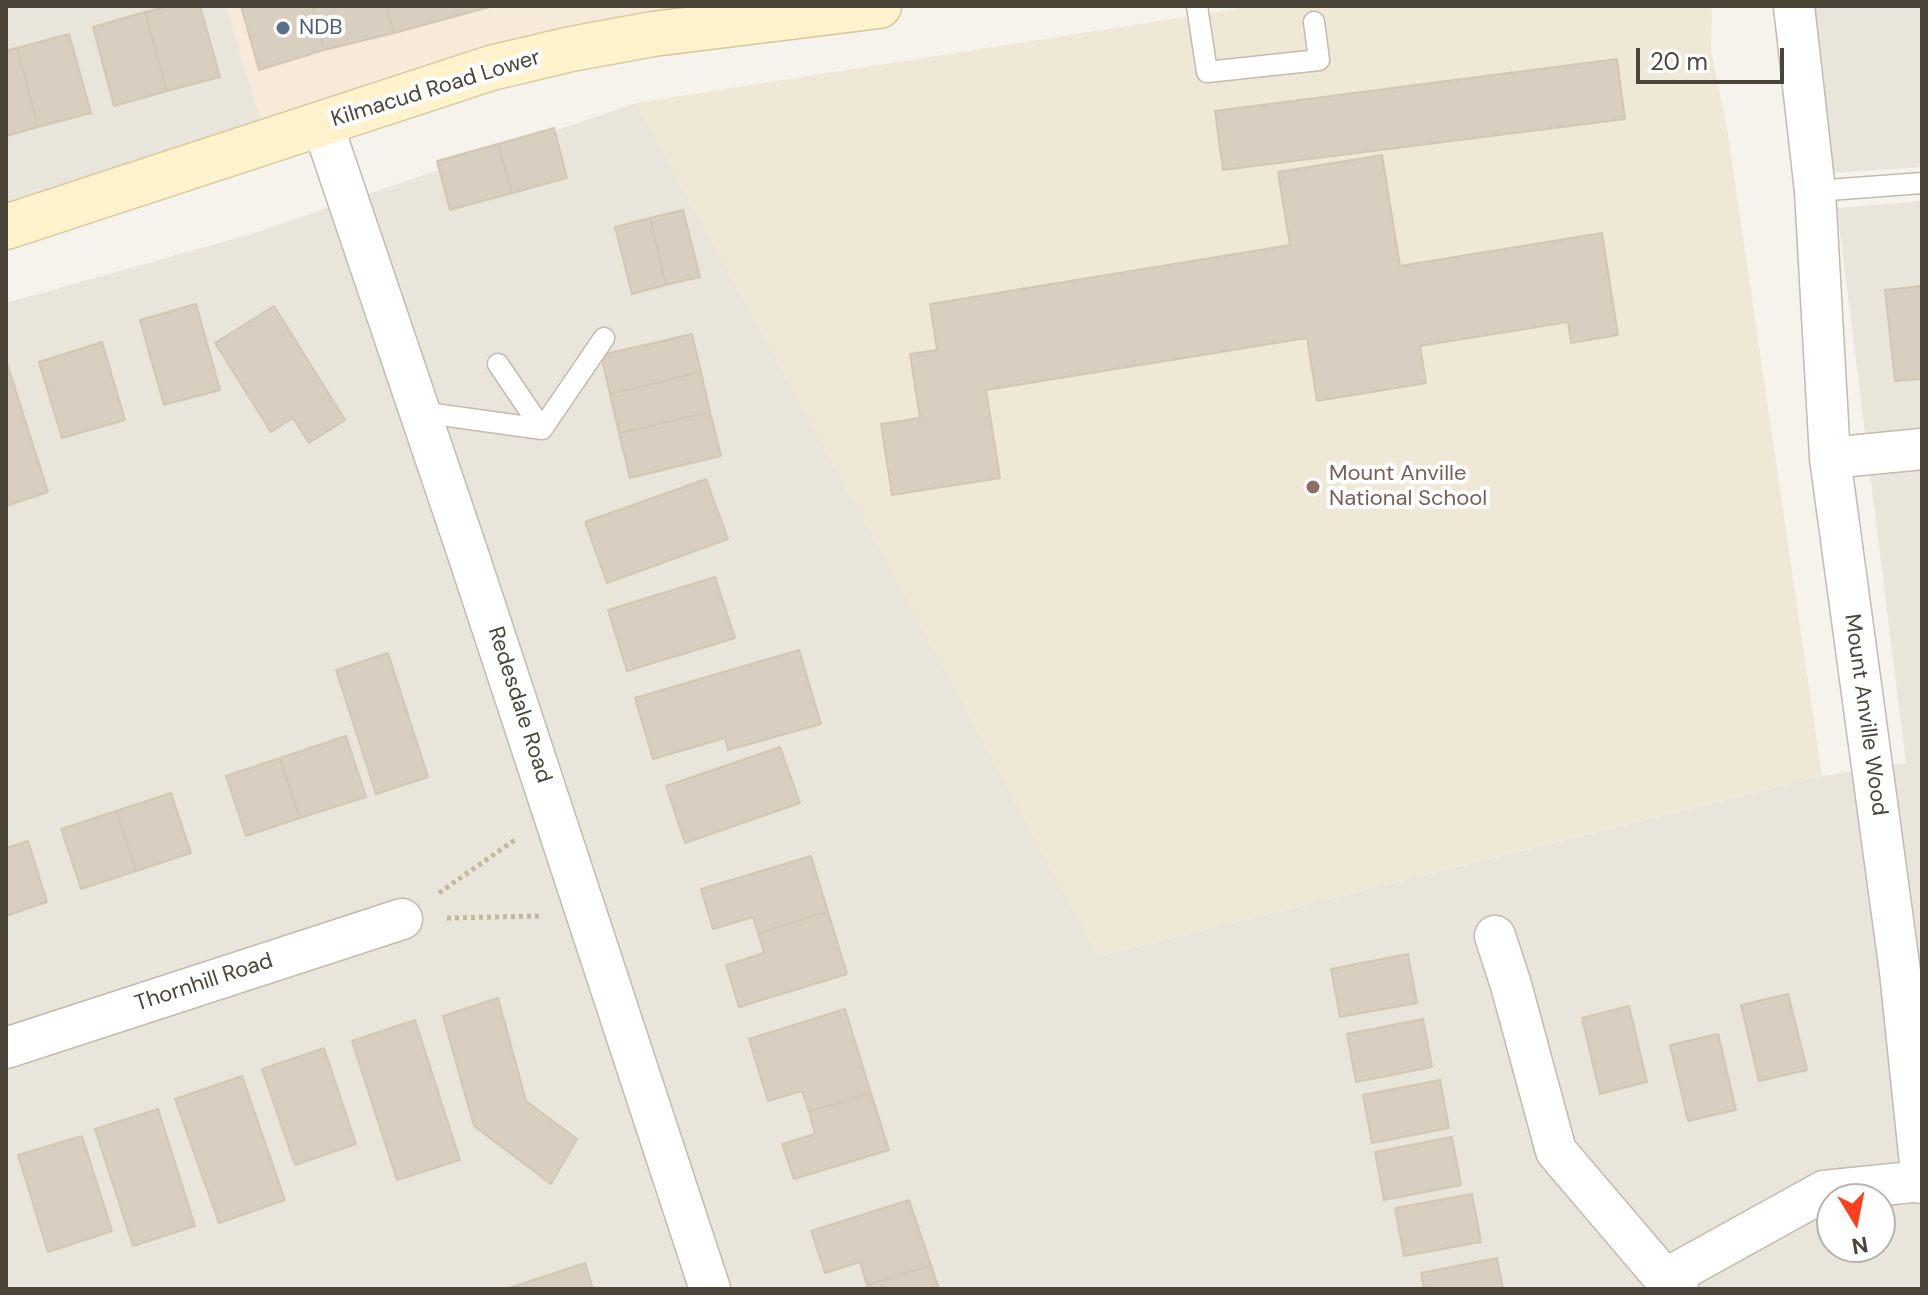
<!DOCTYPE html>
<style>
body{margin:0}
#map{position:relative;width:1928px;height:1295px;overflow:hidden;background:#f6f3ec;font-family:"DM Sans",sans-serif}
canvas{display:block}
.frame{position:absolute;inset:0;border:8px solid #4b4439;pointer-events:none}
.north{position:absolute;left:1816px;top:1183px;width:80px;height:80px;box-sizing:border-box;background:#fff;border:2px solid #b7b4b0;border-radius:50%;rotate:170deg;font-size:22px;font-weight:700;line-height:32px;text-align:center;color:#4b4439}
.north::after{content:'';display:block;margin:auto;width:28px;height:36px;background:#fc3f1d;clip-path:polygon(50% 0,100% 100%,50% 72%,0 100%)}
.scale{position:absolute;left:1636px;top:48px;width:148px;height:36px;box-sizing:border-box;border:4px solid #4b4439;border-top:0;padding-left:10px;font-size:24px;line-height:28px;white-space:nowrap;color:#4b4439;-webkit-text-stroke:6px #fff;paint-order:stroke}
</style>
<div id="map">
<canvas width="1928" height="1295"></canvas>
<div class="frame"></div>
<div class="north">N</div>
<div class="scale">20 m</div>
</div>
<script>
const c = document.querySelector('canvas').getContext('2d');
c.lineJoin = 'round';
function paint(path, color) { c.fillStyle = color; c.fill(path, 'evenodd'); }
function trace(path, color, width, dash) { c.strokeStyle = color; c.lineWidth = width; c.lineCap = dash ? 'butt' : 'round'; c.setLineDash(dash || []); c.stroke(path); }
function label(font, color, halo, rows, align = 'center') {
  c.font = font + ' "DM Sans",sans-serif'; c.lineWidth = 8; c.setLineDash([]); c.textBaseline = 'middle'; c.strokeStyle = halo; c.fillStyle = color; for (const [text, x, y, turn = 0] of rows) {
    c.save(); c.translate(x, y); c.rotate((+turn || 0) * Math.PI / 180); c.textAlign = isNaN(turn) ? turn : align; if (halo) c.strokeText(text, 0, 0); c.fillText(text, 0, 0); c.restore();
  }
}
paint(new Path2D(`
 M 6,6 L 226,6 L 268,144 L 6,226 Z
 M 1813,6 L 1922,6 L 1922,167 L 1833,173 Z
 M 636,103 L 882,553 L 1098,956 L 1822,776 L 1906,763 L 1837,208 L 1922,201 L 1922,1289 L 6,1289 L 6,303 L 251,234 ZM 1832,1199 L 1880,1199 L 1880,1247 L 1832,1247 Z`), '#eae5da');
paint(new Path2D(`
 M 226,6 L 848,6 L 652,34 L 268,144 Z`), '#f7ead8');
paint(new Path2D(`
 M 1255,6 L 1712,6 L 1711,50 L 1727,128 L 1822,776 L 1097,956 L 882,553 L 636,103 Z`), '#efe8d6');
const building = new Path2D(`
 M 168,6 L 200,6 L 220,77 L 167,91 L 145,12 Z
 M 241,6 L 312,6 L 324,50 L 259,70 Z
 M 312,6 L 386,6 L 394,33 L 324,50 Z
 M 386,6 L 493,6 L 394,33 Z
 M 145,12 L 167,91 L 114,106 L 93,27 Z
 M 69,34 L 91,113 L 38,127 L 17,48 Z
 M 17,48 L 38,127 L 6,136 L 6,51 Z
 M 1617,59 L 1625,119 L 1223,170 L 1215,111 Z
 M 554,128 L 567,178 L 512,193 L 498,144 Z
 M 498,144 L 512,193 L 450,210 L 437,161 Z
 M 1382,155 L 1400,266 L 1602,233 L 1618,335 L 1571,343 L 1568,322 L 1420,346 L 1426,383 L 1317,401 L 1307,338 L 986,390 L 1000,478 L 892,495 L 881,424 L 920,418 L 910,354 L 937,350 L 930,304 L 1290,245 L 1278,172 Z
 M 683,210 L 700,277 L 666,285 L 650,218 Z
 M 650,218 L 666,285 L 632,294 L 615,227 Z
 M 1922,286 L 1922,379 L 1895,381 L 1885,290 Z
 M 196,304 L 220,390 L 164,405 L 140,320 Z
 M 274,306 L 345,420 L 309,443 L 293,418 L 271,432 L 215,343 Z
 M 692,334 L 701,372 L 610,394 L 601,355 Z
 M 102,342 L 125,420 L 62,438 L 39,362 Z
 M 6,360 L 48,492 L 6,506 Z
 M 701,372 L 710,412 L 619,433 L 610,394 Z
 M 710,412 L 721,456 L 630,478 L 619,433 Z
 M 706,479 L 728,539 L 607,583 L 585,522 Z
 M 715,577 L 735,638 L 627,671 L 608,610 Z
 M 799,650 L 821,724 L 728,750 L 725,738 L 653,759 L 635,698 Z
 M 388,653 L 428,777 L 376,794 L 336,670 Z
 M 346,736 L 366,797 L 300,818 L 280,758 Z
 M 780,747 L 800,803 L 685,843 L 666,786 Z
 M 280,758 L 300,818 L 246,836 L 226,776 Z
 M 171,793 L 191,853 L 136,871 L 116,811 Z
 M 116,811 L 136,871 L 81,889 L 61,829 Z
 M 28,841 L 47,902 L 6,916 L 6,848 Z
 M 811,856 L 828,912 L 758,933 L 753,917 L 713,929 L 701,889 Z
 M 828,912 L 847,974 L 739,1007 L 726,965 L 764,953 L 758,933 Z
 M 1408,954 L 1417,1003 L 1340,1017 L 1331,969 Z
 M 1788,994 L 1807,1070 L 1759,1081 L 1741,1005 Z
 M 498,998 L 526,1101 L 577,1139 L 551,1184 L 474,1126 L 443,1016 Z
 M 1629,1006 L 1647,1082 L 1600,1094 L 1582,1018 Z
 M 845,1009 L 871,1093 L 809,1112 L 802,1091 L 768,1101 L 749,1039 Z
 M 1423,1019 L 1432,1067 L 1356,1082 L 1347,1034 Z
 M 415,1020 L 460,1160 L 397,1180 L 352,1041 Z
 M 1718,1034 L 1736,1110 L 1688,1121 L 1670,1045 Z
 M 324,1048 L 356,1144 L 295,1165 L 262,1069 Z
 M 242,1076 L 285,1200 L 219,1223 L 175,1099 Z
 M 1440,1080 L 1449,1128 L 1372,1143 L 1363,1095 Z
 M 871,1093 L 889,1150 L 794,1179 L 782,1144 L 815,1134 L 809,1112 Z
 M 158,1109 L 195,1226 L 133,1246 L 95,1129 Z
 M 82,1136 L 112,1231 L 48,1252 L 18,1155 Z
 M 1452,1137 L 1461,1185 L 1384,1200 L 1375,1152 Z
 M 1472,1194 L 1481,1242 L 1404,1256 L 1395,1208 Z
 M 909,1200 L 931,1265 L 867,1285 L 860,1262 L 825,1273 L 811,1231 Z
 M 1497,1258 L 1503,1289 L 1424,1289 L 1421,1273 Z
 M 585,1263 L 593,1289 L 506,1289 Z
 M 931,1265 L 939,1289 L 868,1289 L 867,1285 Z`);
paint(building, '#d8cfc1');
trace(building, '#d3c7b4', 2);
const service = new Path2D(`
 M 1197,6 L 1207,72 L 1319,60 L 1314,22
 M 1815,191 L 1922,183
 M 420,412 L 542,429 L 498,364
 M 542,429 L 604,338`);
const minor = new Path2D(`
 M 1794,6 L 1815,191 L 1830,458 L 1900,972 L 1922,1183
 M 322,123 L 469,557 L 710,1289
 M 1830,458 L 1922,449
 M 1495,936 L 1511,985 L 1556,1151 L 1665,1279 L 1678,1289
 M 6,1048 L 402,919
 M 1665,1279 L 1824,1191 L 1922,1181`);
const secondary = new Path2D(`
 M 6,227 L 491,68 L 571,49 L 653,34 L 879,6`);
trace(service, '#c2bbae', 23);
trace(minor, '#c2bbae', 43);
trace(secondary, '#d6c79b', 47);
trace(new Path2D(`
 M 439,893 L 516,839
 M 447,918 L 541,916`), '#c4b79f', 5, [4, 4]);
trace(service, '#fff', 20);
trace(minor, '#fff', 40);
trace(secondary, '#fff3cd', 44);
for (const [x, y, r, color] of [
 [283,28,8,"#5c6f8a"],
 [1313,487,8,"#8d6e63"]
]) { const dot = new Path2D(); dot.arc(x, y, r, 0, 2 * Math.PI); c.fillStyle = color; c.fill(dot); trace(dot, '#fff', 3); }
label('22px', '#4e5e75', '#fff', [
 ["NDB",299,28]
], 'left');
label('22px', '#4b4439', '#fff', [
 ["Kilmacud Road Lower",436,89,-17],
 ["Redesdale Road",519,705,72],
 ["Mount Anville Wood",1865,715,82],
 ["Thornhill Road",204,983,-18]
]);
label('22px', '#785e54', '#fff', [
 ["Mount Anville",1329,474],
 ["National School",1329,499]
], 'left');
</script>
